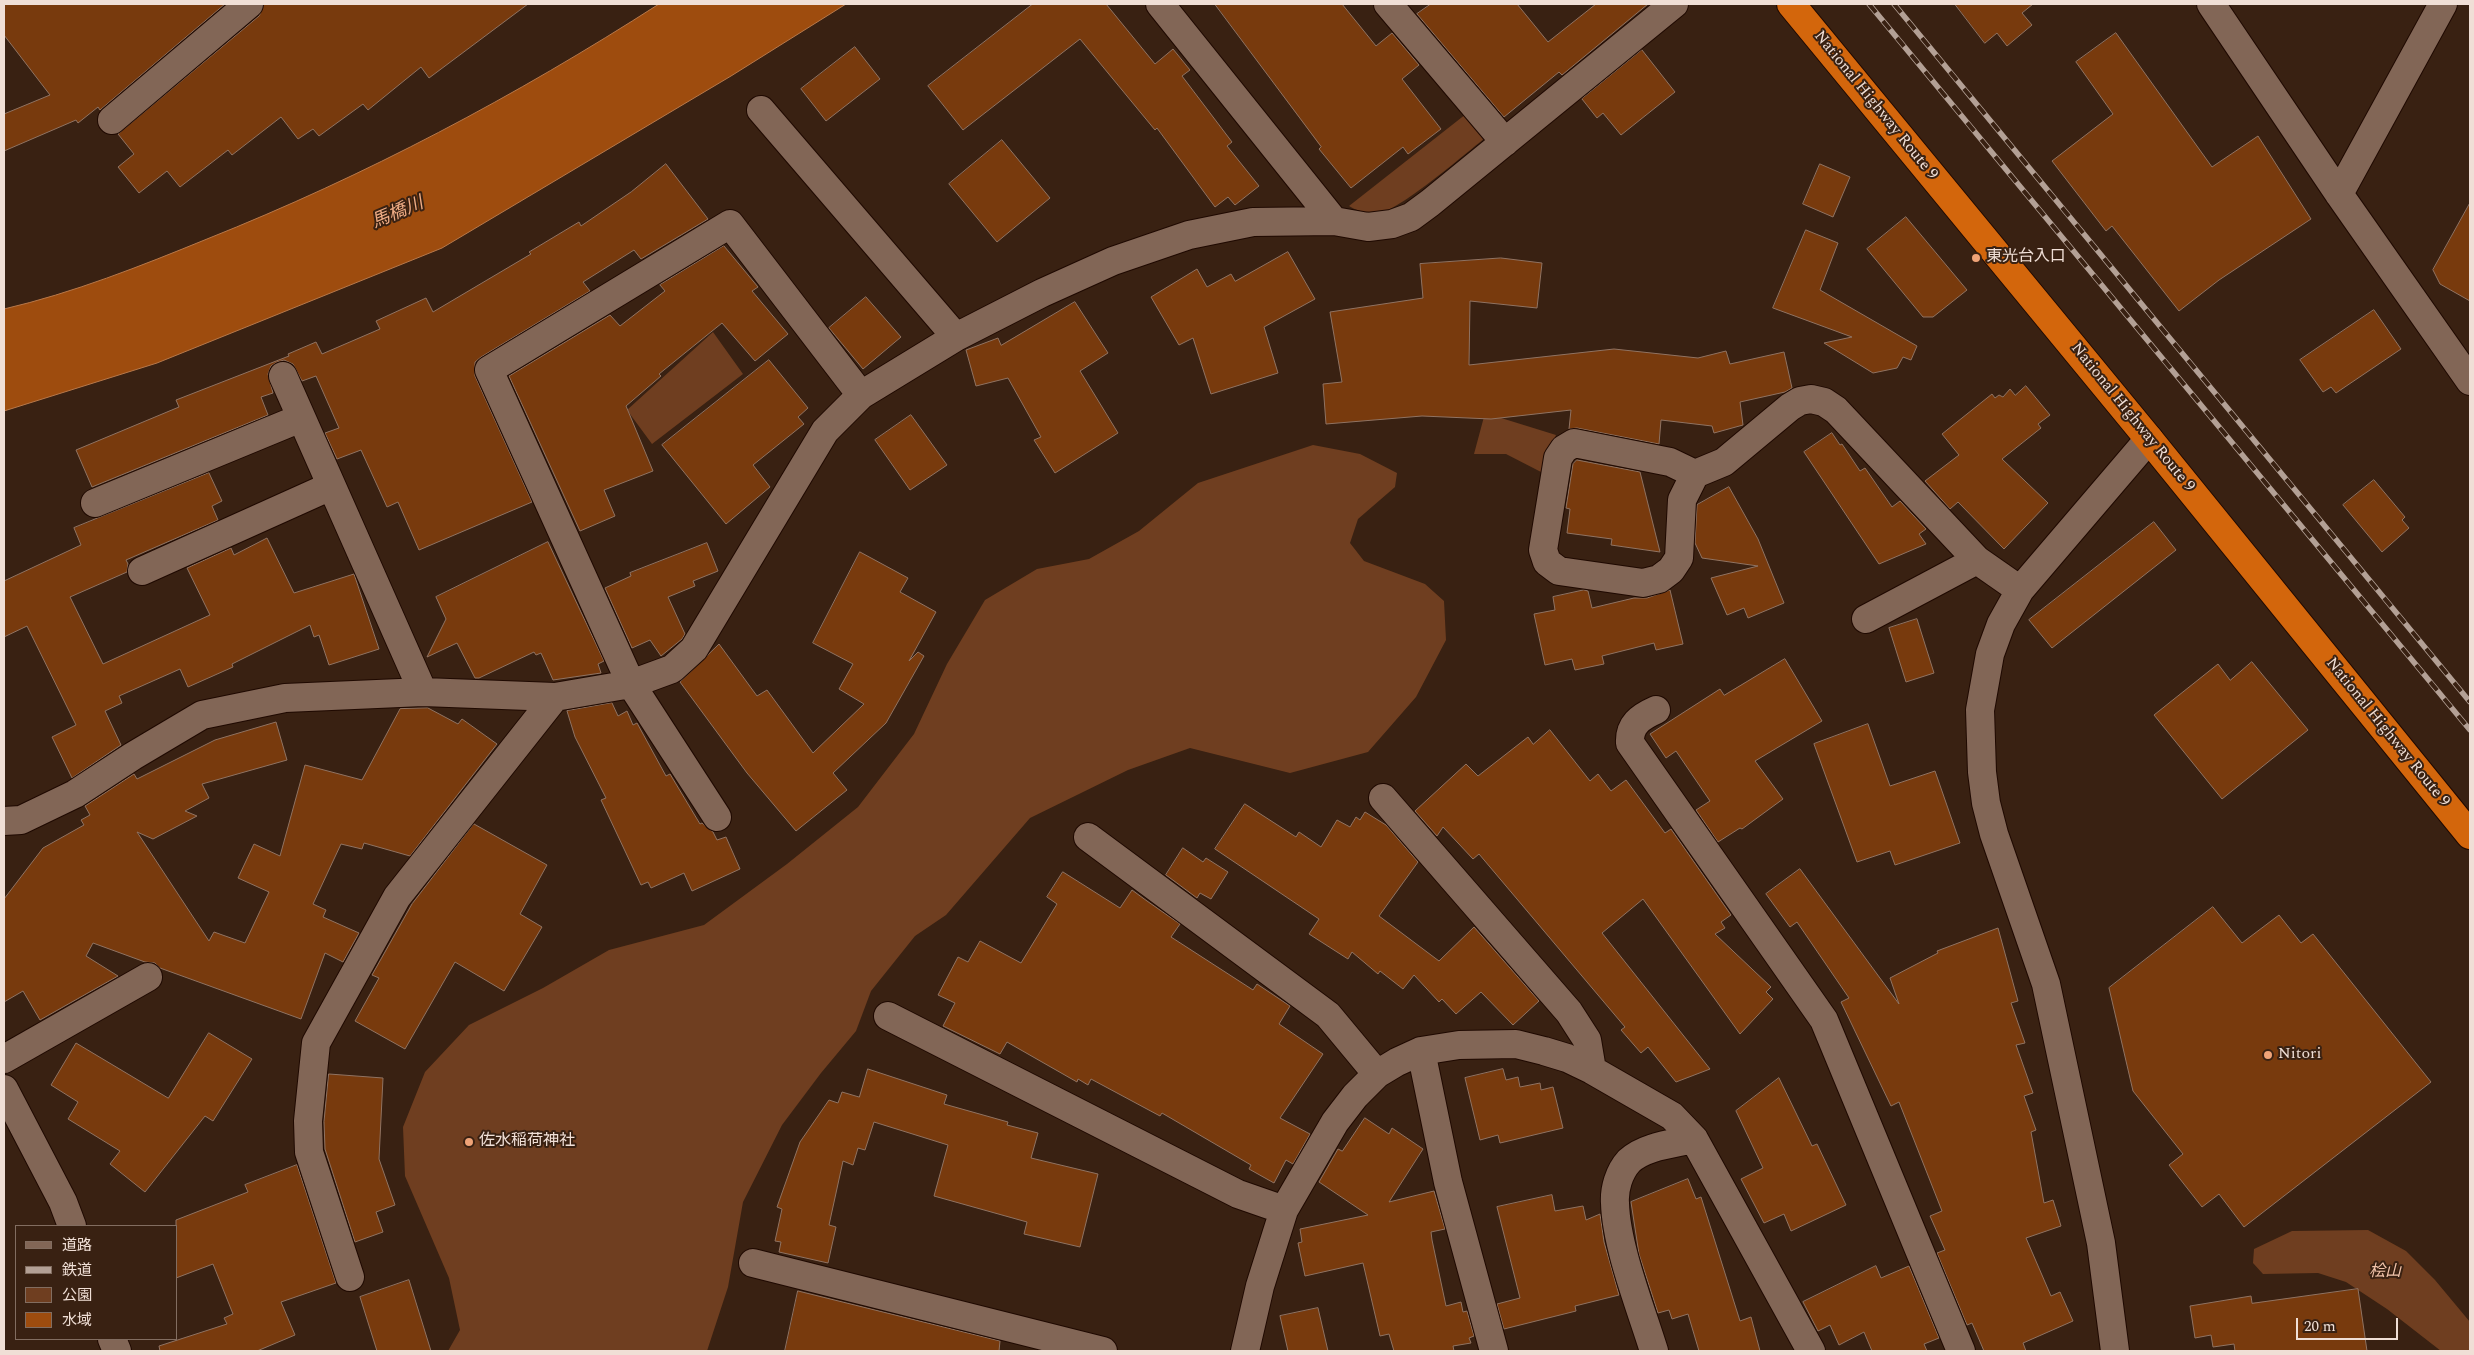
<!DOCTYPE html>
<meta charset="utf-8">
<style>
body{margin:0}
#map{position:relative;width:2474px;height:1355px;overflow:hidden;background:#392112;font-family:Spectral,"Noto Sans JP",serif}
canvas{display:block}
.frame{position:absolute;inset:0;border:5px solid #f0dfd6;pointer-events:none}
.legend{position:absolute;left:15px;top:1225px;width:162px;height:115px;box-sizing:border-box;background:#392112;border:1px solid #826d60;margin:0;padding:6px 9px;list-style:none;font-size:15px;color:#f0dfd6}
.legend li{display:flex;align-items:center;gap:10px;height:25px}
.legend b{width:25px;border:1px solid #826d60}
.scale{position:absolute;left:2296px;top:1318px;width:102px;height:22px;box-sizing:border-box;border:2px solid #f0dfd6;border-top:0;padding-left:6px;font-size:15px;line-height:18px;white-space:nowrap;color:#f0dfd6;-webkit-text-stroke:4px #392112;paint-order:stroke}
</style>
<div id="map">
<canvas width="2474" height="1355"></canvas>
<div class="frame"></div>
<ul class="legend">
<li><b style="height:6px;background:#826656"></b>道路</li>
<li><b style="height:6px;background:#b3a095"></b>鉄道</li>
<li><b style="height:14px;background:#6f3e20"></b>公園</li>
<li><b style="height:14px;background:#9e4c0e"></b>水域</li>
</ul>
<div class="scale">20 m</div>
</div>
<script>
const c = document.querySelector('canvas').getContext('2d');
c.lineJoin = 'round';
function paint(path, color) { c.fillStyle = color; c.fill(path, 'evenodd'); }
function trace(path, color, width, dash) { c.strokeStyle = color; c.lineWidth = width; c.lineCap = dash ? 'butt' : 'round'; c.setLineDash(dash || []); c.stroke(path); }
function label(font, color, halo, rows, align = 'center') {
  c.font = font + ' Spectral,"Noto Sans JP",serif'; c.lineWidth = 4; c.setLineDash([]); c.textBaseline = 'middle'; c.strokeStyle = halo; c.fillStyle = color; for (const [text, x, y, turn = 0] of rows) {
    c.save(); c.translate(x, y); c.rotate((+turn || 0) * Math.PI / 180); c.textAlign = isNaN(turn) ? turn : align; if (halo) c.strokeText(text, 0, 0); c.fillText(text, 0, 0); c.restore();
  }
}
paint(new Path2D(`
 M 1466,114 L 1485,138 C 1465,154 1402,208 1382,212 C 1371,214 1358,212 1349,206 Z
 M 713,332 L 743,374 L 652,444 L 627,410 Z
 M 1485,413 L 1556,435 L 1541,472 L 1506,454 L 1474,454 Z
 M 1313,445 L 1360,454 L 1397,473 L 1395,487 L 1358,519 L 1350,543 L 1364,561 L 1425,584 L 1444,601 L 1446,640 L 1416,697 L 1368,752 L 1290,773 L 1190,748 L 1128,770 L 1030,818 L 946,915 L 915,936 L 871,991 L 856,1031 L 821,1073 L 782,1125 L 743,1202 L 728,1287 L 707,1351 L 448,1351 L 460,1330 L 449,1278 L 405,1176 L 403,1127 L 425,1072 L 469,1025 L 543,988 L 609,950 L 704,925 L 787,864 L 858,807 L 914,734 L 947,664 L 985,600 L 1037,569 L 1089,559 L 1139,531 L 1198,483 Z
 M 2368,1230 L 2406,1251 L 2435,1280 L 2470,1322 L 2470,1351 L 2441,1351 L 2387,1309 L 2346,1282 L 2318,1273 L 2263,1274 L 2253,1263 L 2254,1249 L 2292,1231 Z`), '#6f3e20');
const water = new Path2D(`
 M 659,4 L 846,4 L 731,76 L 442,248 L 157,363 L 4,411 L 4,309 C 73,293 141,266 207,239 C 365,176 516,96 659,4 Z`);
paint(water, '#9e4c0e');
trace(water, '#b7784a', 1);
const building = new Path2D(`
 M 4,4 L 225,4 L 100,110 L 98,107 L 78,123 L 76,120 L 4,151 L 4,114 L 50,95 L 4,35 Z
 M 264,4 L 528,4 L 429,78 L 421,67 L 368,110 L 363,104 L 319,136 L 313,129 L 298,139 L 281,117 L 232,155 L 228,150 L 180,187 L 167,171 L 139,193 L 118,167 L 134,154 L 118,134 L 259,16 Z
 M 1033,4 L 1106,4 L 1155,64 L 1173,49 L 1190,70 L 1182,76 L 1232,142 L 1227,146 L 1259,186 L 1235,205 L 1228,197 L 1215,207 L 1157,128 L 1155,130 L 1080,39 L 963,130 L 928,86 Z
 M 1215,4 L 1342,4 L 1376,46 L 1392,33 L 1419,65 L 1402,79 L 1441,129 L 1408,154 L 1403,147 L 1351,188 L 1319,149 L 1321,147 Z
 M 1431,4 L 1517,4 L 1548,42 L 1596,4 L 1648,4 L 1562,75 L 1559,72 L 1504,117 L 1417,14 Z
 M 1955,4 L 2033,4 L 2022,13 L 2032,25 L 2007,46 L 1997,33 L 1985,43 Z
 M 2116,33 L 2212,167 L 2258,136 L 2311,219 L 2219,280 L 2179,311 L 2112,226 L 2106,231 L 2052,161 L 2113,114 L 2076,62 Z
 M 855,47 L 880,79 L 826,121 L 801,89 Z
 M 1642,50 L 1675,92 L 1621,135 L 1603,113 L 1597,118 L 1582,99 Z
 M 1002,140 L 1050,198 L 997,242 L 949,184 Z
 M 666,164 L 708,219 L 641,259 L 634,250 L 583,282 L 590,291 L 481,357 L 475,362 L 475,376 L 532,502 L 419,550 L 398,502 L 387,507 L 361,450 L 337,459 L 325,433 L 339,428 L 316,376 L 302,381 L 293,364 L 284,360 L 277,362 L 271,366 L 268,374 L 273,393 L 261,397 L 268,415 L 92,487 L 76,450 L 179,407 L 176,400 L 289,356 L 288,354 L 316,342 L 322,354 L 380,329 L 376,321 L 426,298 L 433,312 L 531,254 L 529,252 L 579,222 L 581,226 L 631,192 Z
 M 1820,164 L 1850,177 L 1833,217 L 1803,204 Z
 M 2470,203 L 2470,301 L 2440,284 L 2433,270 Z
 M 1906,217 L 1967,290 L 1933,317 L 1923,317 L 1867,249 Z
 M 1806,230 L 1838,243 L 1820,290 L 1917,346 L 1911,360 L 1903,357 L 1897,368 L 1873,373 L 1824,343 L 1852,337 L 1773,308 Z
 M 724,246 L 758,287 L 752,291 L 788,334 L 755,361 L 722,323 L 659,374 L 661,376 L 626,406 L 653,471 L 604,490 L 615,516 L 580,531 L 509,376 L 610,315 L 620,326 L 665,291 L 660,285 Z
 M 1288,252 L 1315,299 L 1264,327 L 1278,373 L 1211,394 L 1193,338 L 1179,345 L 1151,297 L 1197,269 L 1207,287 L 1231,274 L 1235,281 Z
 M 1501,258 L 1542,263 L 1537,308 L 1470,301 L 1469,365 L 1614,349 L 1698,358 L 1726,351 L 1730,364 L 1784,352 L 1792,388 L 1785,392 L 1740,402 L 1743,425 L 1714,433 L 1712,426 L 1661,420 L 1659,444 L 1577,428 L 1569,429 L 1571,410 L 1491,419 L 1422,416 L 1326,424 L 1323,384 L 1342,382 L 1330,312 L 1423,298 L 1420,264 Z
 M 866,297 L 901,337 L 863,369 L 829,328 Z
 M 1075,302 L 1108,353 L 1080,371 L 1118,433 L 1055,473 L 1034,440 L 1041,437 L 1008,378 L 976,386 L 966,350 L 998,338 L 1001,345 Z
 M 2374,310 L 2401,349 L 2336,393 L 2331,387 L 2323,392 L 2300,360 Z
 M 769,360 L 808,408 L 798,417 L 804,424 L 753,465 L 770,487 L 726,524 L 662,445 Z
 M 2026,386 L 2050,415 L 2038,424 L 2041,428 L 2002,459 L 2048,503 L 2004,549 L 1958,502 L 1950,509 L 1925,481 L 1959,455 L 1942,434 L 1992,394 L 1995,398 L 1999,395 L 2003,397 L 2010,389 L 2015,395 Z
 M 911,415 L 947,465 L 910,490 L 875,440 Z
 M 1832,433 L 1840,445 L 1842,444 L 1860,471 L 1865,468 L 1892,507 L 1900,501 L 1926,529 L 1919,534 L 1926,544 L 1879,564 L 1804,452 Z
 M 1577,460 L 1640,472 L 1660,552 L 1611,545 L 1612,539 L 1567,533 L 1570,509 L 1566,508 L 1573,464 Z
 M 209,473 L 222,501 L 212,506 L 218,520 L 126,560 L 128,564 L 127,572 L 70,597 L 103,664 L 210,615 L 187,568 L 231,548 L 234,555 L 267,538 L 294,593 L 354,574 L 379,649 L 329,665 L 319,635 L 314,637 L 310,625 L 232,664 L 233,667 L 188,687 L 180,669 L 119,696 L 122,703 L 105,711 L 121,745 L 72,778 L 52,737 L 76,725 L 27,626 L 4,637 L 4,581 L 81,545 L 74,528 Z
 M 2374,480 L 2405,517 L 2402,520 L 2409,528 L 2382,552 L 2343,505 Z
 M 1729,487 L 1758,539 L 1784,603 L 1748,618 L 1744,608 L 1727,615 L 1711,578 L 1758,566 L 1702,558 L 1695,543 L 1697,505 Z
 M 2154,522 L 2176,550 L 2052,648 L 2029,620 Z
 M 548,542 L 604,661 L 598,664 L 601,673 L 553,680 L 541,653 L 536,655 L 534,652 L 479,678 L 475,678 L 457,643 L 427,657 L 446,619 L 436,597 Z
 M 707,543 L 718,571 L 693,581 L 695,586 L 668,597 L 685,634 L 682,639 L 661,656 L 650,640 L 632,648 L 605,588 L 631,576 L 630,573 Z
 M 860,552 L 908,578 L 900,592 L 936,612 L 909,661 L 918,652 L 924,656 L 886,723 L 833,773 L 847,790 L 796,831 L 747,773 L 680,682 L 719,644 L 757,696 L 767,690 L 813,753 L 864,704 L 839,689 L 853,664 L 813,643 Z
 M 1584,590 L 1588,591 L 1592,608 L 1634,598 L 1647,598 L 1670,590 L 1683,644 L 1656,650 L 1654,643 L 1602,656 L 1604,664 L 1575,670 L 1572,659 L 1545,665 L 1534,614 L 1555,610 L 1553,597 Z
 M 1917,619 L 1934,673 L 1906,682 L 1889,628 Z
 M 1785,659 L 1822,721 L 1755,761 L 1783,799 L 1742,829 L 1740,828 L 1718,842 L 1696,810 L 1710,801 L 1676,751 L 1666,758 L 1650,734 L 1720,689 L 1724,695 Z
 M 2252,662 L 2308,730 L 2222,799 L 2154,715 L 2218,664 L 2230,680 Z
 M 612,703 L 618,716 L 627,711 L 633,725 L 637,723 L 666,776 L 670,774 L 700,824 L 702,823 L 713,832 L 717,840 L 726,837 L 740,869 L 692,891 L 684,873 L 651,888 L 648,882 L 641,885 L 601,800 L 606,798 L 575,737 L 567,711 Z
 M 428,708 L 458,724 L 462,719 L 497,744 L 410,856 L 364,843 L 362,849 L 341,844 L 313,904 L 326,910 L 323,917 L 359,933 L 343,962 L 325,953 L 301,1019 L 160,968 L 155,963 L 145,962 L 93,943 L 86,956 L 118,976 L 40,1020 L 23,991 L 4,1002 L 4,899 L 43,848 L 84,825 L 81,820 L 90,815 L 85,806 L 134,774 L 137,779 L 215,740 L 276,722 L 287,760 L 202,784 L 209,798 L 185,811 L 197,816 L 153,839 L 137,832 L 209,941 L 214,932 L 245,943 L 269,892 L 238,878 L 254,844 L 280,856 L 305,765 L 362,780 L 400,709 Z
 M 1868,724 L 1890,786 L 1935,771 L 1960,843 L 1895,865 L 1890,851 L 1857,862 L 1814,744 Z
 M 1550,730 L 1590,781 L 1598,774 L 1611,791 L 1626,780 L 1665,833 L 1671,829 L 1731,915 L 1721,922 L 1725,928 L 1715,934 L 1771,987 L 1766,992 L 1773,999 L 1740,1034 L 1643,899 L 1602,933 L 1710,1069 L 1676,1082 L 1648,1047 L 1641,1053 L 1621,1030 L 1625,1027 L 1479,854 L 1473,859 L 1443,827 L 1437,836 L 1415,811 L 1466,764 L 1478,776 L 1528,737 L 1533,744 Z
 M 1245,804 L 1296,837 L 1299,832 L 1321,847 L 1337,820 L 1350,827 L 1356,817 L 1360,820 L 1365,812 L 1386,825 L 1418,862 L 1379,916 L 1439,961 L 1474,927 L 1539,1001 L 1513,1025 L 1481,992 L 1456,1014 L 1442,999 L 1439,1002 L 1414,975 L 1403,989 L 1380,971 L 1378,974 L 1352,952 L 1348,959 L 1309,934 L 1319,919 L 1215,849 Z
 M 474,824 L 547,865 L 520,914 L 542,927 L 504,991 L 455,962 L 405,1049 L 355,1021 L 379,978 L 372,975 L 412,904 Z
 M 1183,848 L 1203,862 L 1206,858 L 1228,872 L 1211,899 L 1200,893 L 1197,898 L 1166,875 Z
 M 1800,869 L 1899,1004 L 1890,978 L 1938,953 L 1937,951 L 1998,928 L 2018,1001 L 2011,1003 L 2025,1043 L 2016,1045 L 2033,1093 L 2024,1096 L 2036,1130 L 2031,1132 L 2044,1203 L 2053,1200 L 2061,1226 L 2026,1238 L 2051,1296 L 2060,1292 L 2073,1321 L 2023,1343 L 2026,1351 L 1984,1351 L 1972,1323 L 1967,1325 L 1937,1253 L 1945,1250 L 1930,1216 L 1942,1211 L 1899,1102 L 1891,1106 L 1841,1002 L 1849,998 L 1797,922 L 1790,927 L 1766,894 Z
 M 1063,872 L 1120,908 L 1132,890 L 1147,901 L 1180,924 L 1171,937 L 1253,990 L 1257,984 L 1290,1006 L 1279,1024 L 1323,1054 L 1280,1118 L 1310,1134 L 1293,1164 L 1286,1160 L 1274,1183 L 1249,1169 L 1251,1165 L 1162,1113 L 1160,1116 L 1091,1079 L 1088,1085 L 1078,1079 L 1077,1082 L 1007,1042 L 1000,1054 L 943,1026 L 955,1003 L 938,995 L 958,957 L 968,962 L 980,941 L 1021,963 L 1057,904 L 1047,897 Z
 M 2213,907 L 2242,943 L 2279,915 L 2301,943 L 2313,934 L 2431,1082 L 2244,1227 L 2219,1194 L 2202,1207 L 2169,1165 L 2183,1154 L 2133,1091 L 2109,988 Z
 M 209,1033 L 252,1059 L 213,1121 L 205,1116 L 145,1192 L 110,1164 L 120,1151 L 68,1119 L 78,1102 L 51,1085 L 76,1043 L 168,1098 Z
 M 868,1069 L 947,1095 L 944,1104 L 1008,1122 L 1007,1125 L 1038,1133 L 1031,1158 L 1098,1174 L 1080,1247 L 1024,1234 L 1027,1222 L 934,1196 L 948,1145 L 874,1122 L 865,1150 L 858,1148 L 853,1165 L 843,1161 L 829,1225 L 836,1227 L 828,1263 L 779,1252 L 781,1242 L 775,1241 L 782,1209 L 777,1207 L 800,1142 L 829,1100 L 838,1103 L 842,1092 L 859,1097 Z
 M 1503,1069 L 1506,1080 L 1518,1077 L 1520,1087 L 1540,1083 L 1541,1090 L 1553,1087 L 1563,1128 L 1500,1143 L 1498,1135 L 1480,1140 L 1465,1078 Z
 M 329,1074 L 383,1078 L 379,1159 L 395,1205 L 376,1212 L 383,1232 L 355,1242 L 325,1149 L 324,1122 Z
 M 1779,1078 L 1812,1146 L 1817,1144 L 1846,1205 L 1791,1231 L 1784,1214 L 1764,1223 L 1741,1179 L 1763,1168 L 1736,1111 Z
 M 1365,1118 L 1389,1134 L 1392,1128 L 1423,1149 L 1389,1202 L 1434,1191 L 1445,1229 L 1431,1232 L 1432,1240 L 1446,1306 L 1461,1302 L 1463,1312 L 1467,1311 L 1474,1336 L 1469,1338 L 1471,1343 L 1453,1346 L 1454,1351 L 1394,1351 L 1389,1334 L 1380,1336 L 1363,1263 L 1305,1276 L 1298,1243 L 1302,1242 L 1300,1229 L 1368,1215 L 1319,1182 L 1338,1149 L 1342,1151 Z
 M 297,1165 L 336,1283 L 281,1302 L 295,1335 L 257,1351 L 160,1351 L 159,1346 L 227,1324 L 224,1318 L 233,1314 L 213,1264 L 176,1278 L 176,1220 L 248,1192 L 245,1185 Z
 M 1688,1179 L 1696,1199 L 1701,1197 L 1740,1321 L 1751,1317 L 1760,1351 L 1699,1351 L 1688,1314 L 1672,1319 L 1669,1310 L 1658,1313 L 1639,1254 L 1631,1202 Z
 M 1552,1195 L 1555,1211 L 1583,1206 L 1586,1220 L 1600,1214 L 1604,1242 L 1619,1295 L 1575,1306 L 1576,1311 L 1504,1329 L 1497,1304 L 1520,1298 L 1497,1207 Z
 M 1876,1266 L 1881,1278 L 1909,1266 L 1939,1338 L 1924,1344 L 1927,1351 L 1872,1351 L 1864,1332 L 1839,1345 L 1830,1325 L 1818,1331 L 1803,1302 Z
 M 409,1280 L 431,1351 L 377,1351 L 360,1297 Z
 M 2358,1289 L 2367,1351 L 2235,1351 L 2234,1344 L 2213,1347 L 2211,1335 L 2195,1338 L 2190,1306 L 2251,1296 L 2252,1303 Z
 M 798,1291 L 1000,1341 L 999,1351 L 785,1351 Z
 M 1318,1308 L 1328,1351 L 1288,1351 L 1280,1316 Z`);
paint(building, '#783a0d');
trace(building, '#907362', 1);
const minor = new Path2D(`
 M 1160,4 L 1334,221
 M 1388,4 L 1505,142
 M 2211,4 L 2339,194 L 2470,381
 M 761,110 L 956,337
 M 112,120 L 249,4
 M 2339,194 L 2443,4
 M 283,376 L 423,692
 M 1695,474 L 1670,462 L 1574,443 L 1564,449 L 1558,458 L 1543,550 L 1547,562 L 1559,571 L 1643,583 L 1659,579 L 1671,570 L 1679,558 L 1682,500 L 1695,474 L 1724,462 L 1790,407 L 1800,401 L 1811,399 L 1824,402 L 1836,410 L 1977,560 L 2020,590
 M 95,503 L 301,418
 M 142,571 L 331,486
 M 1866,619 L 1977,560
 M 1656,710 C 1640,717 1629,725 1630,743 L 1824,1020 L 1961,1351
 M 1383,798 L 1569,1012 L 1587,1040 L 1592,1070
 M 717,817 L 631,684 L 489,370 L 730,224 L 861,395
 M 4,821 L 21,820 L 75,794 L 133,756 L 202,715 L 285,698 L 423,692 L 555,697 L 631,684 L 672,669 L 694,649 L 825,431 L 861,395 L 956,337 L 1042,293 L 1113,261 L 1189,235 L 1253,222 L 1334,221 L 1368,227 L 1392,224 L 1411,217 L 1430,203 L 1674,4
 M 1088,837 L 1328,1015 L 1377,1074
 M 888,1016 L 1238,1194 L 1284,1210
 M 1421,1051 L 1448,1182 L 1494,1351
 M 4,1059 L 148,977
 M 4,1089 L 63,1202 L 72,1226
 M 753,1263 L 1103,1351
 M 350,1277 L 309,1152 L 308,1121 L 316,1043 L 397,897 L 555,697
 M 112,1339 L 117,1351
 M 1245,1351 L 1260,1286 L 1284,1210 L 1335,1122 L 1355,1096 L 1377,1074 L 1397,1062 L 1421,1051 L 1459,1045 L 1516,1044 L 1544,1051 L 1567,1058 L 1592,1070 L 1672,1116 L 1694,1139 L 1811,1351
 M 1654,1351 C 1641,1309 1616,1246 1615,1203 C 1614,1189 1619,1172 1629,1161 C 1645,1146 1673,1144 1694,1139
 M 2115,1351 L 2101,1243 L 2046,984 L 1994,834 L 1986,803 L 1982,772 L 1980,710 L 1990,654 L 2001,624 L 2020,590 L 2149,439`);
const highway = new Path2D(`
 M 1791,4 L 2149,439 L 2470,835`);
trace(minor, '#1f0900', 30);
trace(highway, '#1f0900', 30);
trace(minor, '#826656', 28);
trace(highway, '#d3660c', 28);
const rail = new Path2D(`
 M 1869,4 L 2470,730
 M 1894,4 L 2470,702`);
trace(rail, '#b3a095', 5.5);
trace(rail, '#392112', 4, [11]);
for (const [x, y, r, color] of [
 [1976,258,5,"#efa377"],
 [2268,1055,5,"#efa377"],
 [469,1142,5,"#efa377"]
]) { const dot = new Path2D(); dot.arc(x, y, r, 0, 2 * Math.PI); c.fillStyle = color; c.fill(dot); trace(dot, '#392112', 2); }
label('16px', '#f0dfd6', '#392112', [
 ["National Highway Route 9",1875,106,51],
 ["National Highway Route 9",2132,418,51],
 ["National Highway Route 9",2387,733,51]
]);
label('16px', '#f0dfd6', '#392112', [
 ["東光台入口",1986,258],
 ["Nitori",2278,1055],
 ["佐水稲荷神社",479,1142]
], 'left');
label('italic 16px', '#f1c3aa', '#392112', [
 ["桧山",2385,1273]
]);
label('italic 18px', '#f0ad86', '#392112', [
 ["馬橋川",398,214,-23]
]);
</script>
